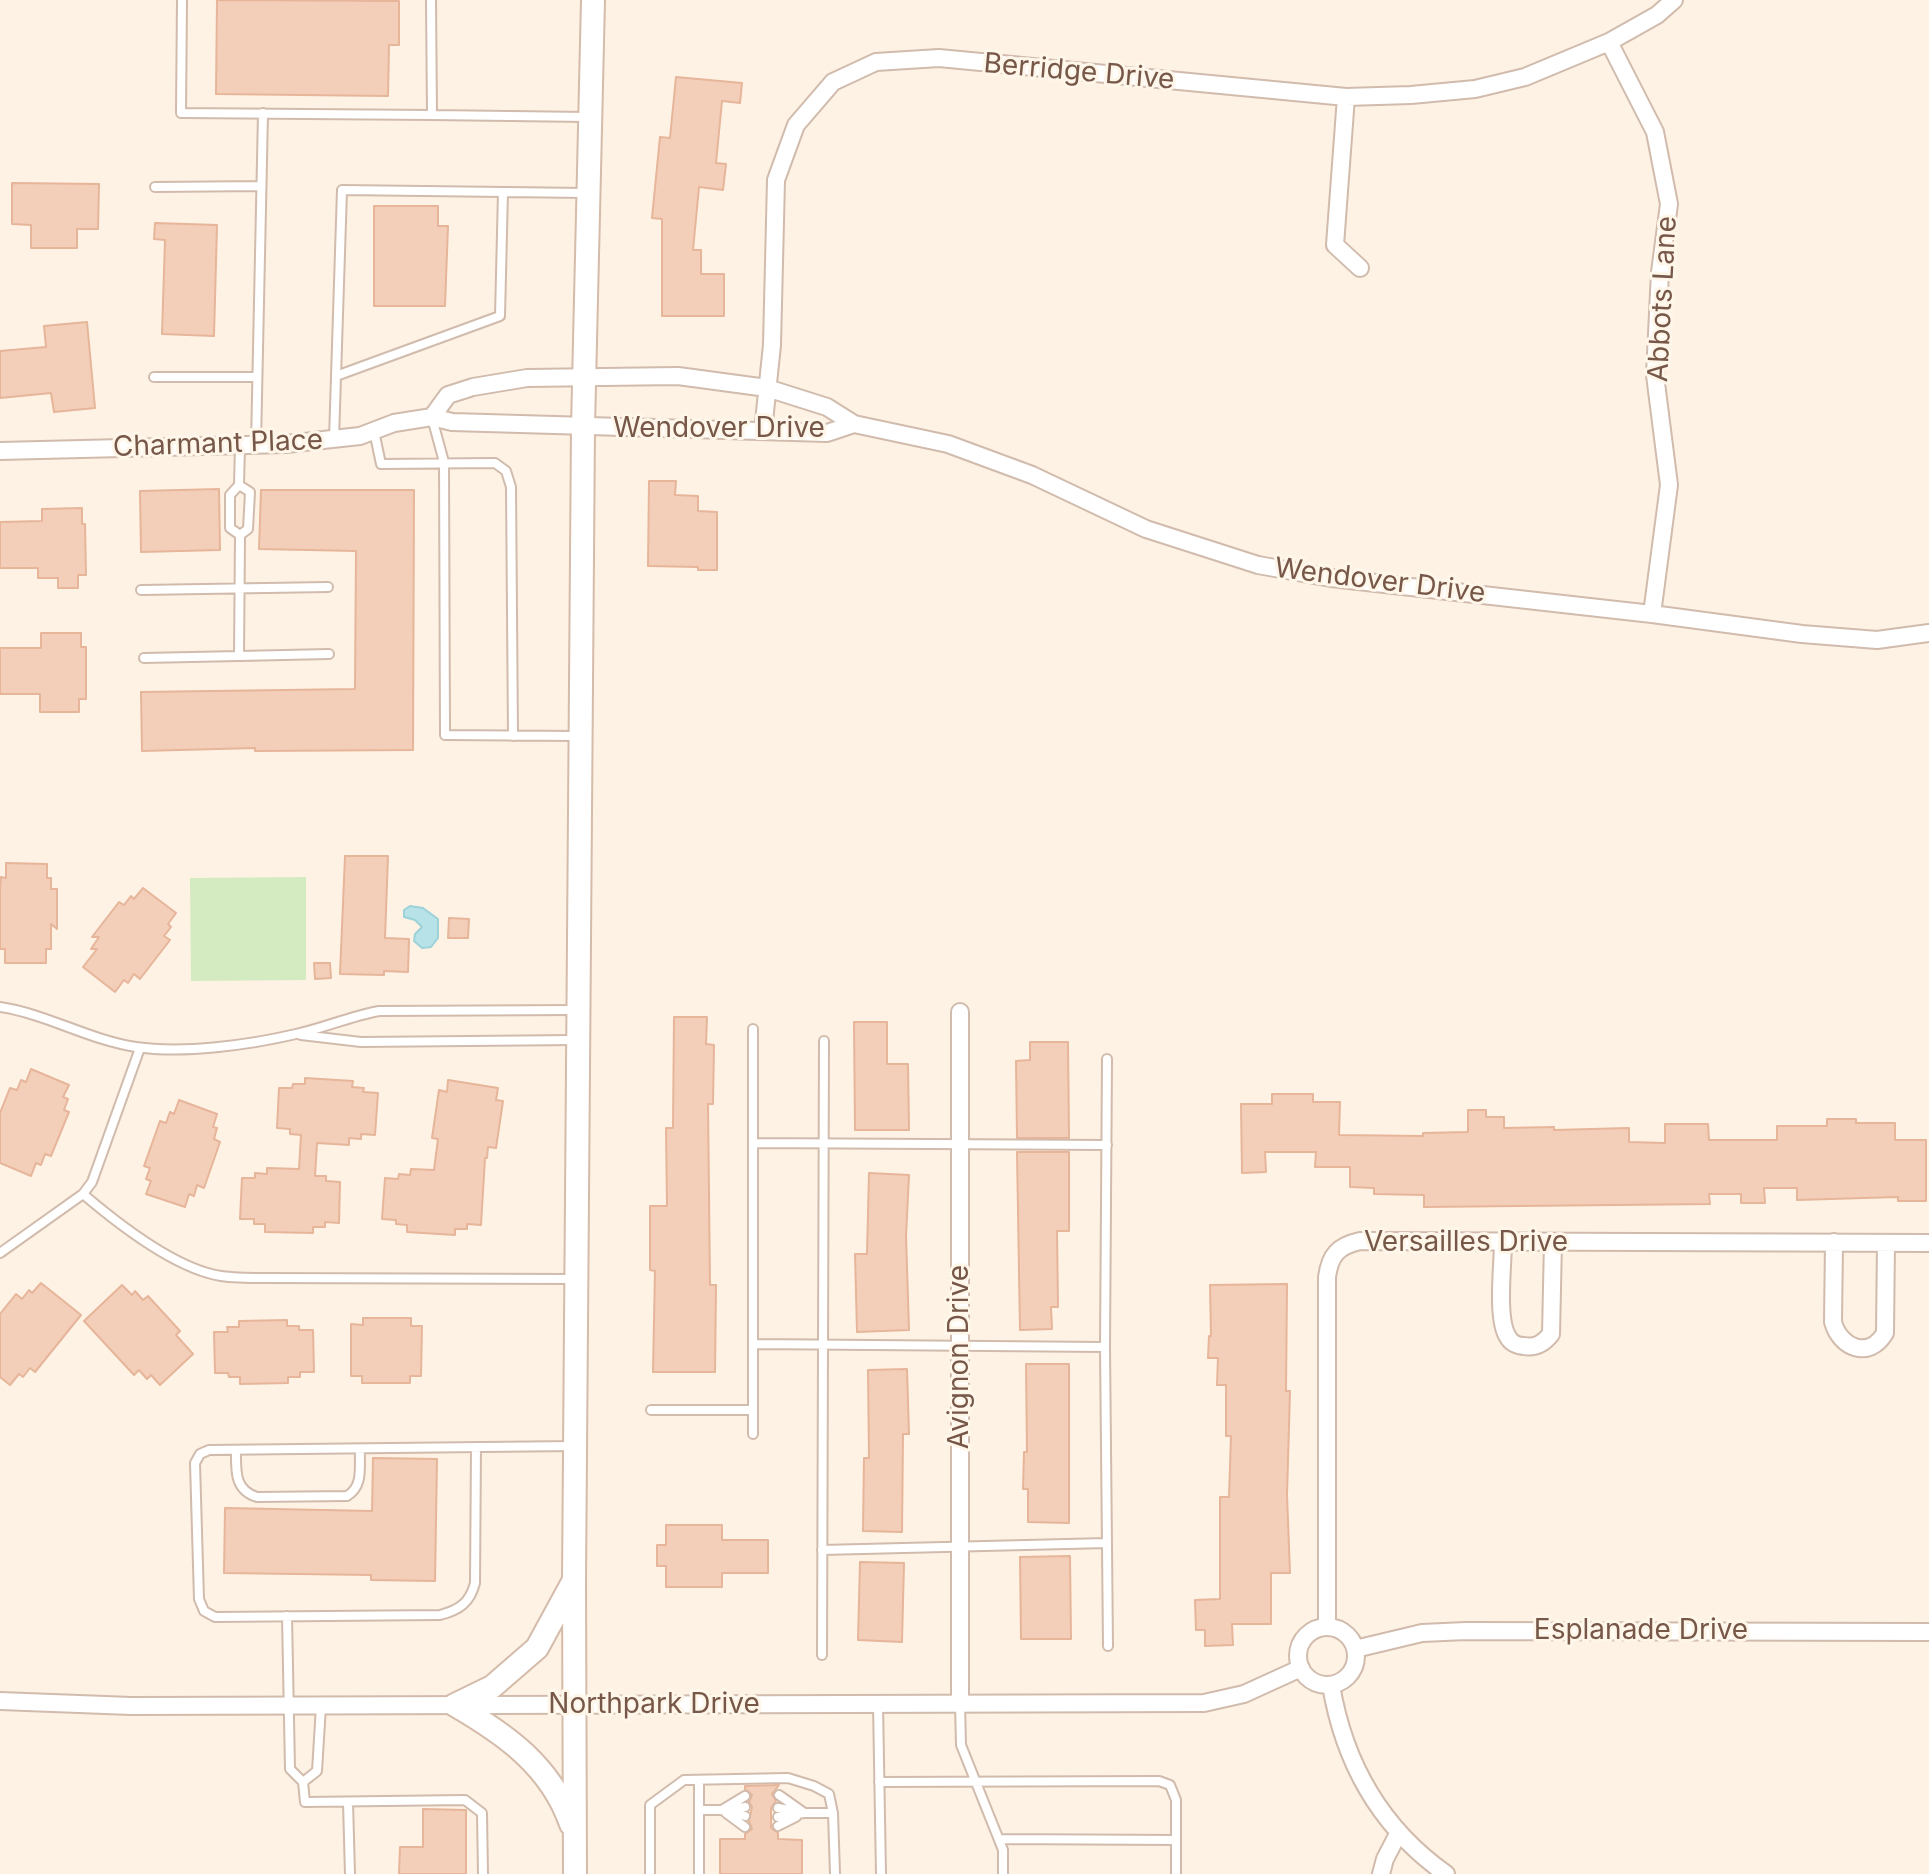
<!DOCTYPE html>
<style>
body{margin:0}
canvas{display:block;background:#fdf2e4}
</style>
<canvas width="1929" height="1874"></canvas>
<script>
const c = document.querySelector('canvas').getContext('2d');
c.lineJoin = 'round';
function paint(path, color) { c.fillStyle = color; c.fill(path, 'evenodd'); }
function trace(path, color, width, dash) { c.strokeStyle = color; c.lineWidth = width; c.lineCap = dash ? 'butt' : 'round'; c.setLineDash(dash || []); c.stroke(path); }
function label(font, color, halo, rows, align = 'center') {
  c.font = font + ' Inter,sans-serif'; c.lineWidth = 6; c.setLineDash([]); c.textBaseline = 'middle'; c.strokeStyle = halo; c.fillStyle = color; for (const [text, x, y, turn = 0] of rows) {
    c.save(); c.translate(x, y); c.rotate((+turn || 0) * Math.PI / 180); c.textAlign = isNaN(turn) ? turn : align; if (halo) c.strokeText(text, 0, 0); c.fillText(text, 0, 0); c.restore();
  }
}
paint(new Path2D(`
 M 306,877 L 306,980 L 191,981 L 190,878 Z`), '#d4ebc1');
const water = new Path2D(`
 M 410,906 L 423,908 L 438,919 L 438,938 L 431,947 L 422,948 L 414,941 L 415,934 L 422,927 L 415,920 L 404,917 L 404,910 Z`);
paint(water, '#b7e2e7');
trace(water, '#9dd2d9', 2);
const building = new Path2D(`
 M 217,0 L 399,1 L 399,45 L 389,45 L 388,96 L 216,94 Z
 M 676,77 L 742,83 L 740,103 L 722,101 L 716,163 L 726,164 L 723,190 L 699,187 L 693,250 L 701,250 L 701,274 L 724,274 L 724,316 L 662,316 L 662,219 L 652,218 L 660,137 L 670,138 Z
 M 12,183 L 99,184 L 98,229 L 77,229 L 77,248 L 31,248 L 31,225 L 12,224 Z
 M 374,206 L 438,206 L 438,226 L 448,226 L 445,306 L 374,306 Z
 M 155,223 L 217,225 L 214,336 L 162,334 L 165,240 L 154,239 Z
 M 87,322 L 95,408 L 54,412 L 51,393 L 0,398 L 0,351 L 46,347 L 44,326 Z
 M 649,481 L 676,481 L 675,495 L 698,496 L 698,511 L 717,512 L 717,570 L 698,570 L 698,567 L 648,566 Z
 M 219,489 L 220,550 L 141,552 L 140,491 Z
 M 261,490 L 414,490 L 413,750 L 255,751 L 255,748 L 142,751 L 141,692 L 355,689 L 356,551 L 259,549 Z
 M 82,508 L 82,524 L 85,524 L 86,575 L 78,575 L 78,588 L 58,588 L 58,578 L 38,578 L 38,568 L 0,568 L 0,522 L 42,521 L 42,509 Z
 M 41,633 L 81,633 L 81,647 L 86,647 L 86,699 L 79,699 L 79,712 L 40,712 L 40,694 L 0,694 L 0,648 L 41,648 Z
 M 345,856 L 388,856 L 385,938 L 409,939 L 408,972 L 384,971 L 384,975 L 340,974 Z
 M 6,863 L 47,864 L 47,878 L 51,878 L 51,889 L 57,889 L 57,929 L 51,924 L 51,949 L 46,949 L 46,963 L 5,963 L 5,949 L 0,949 L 0,889 L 1,877 L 6,878 Z
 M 143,888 L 176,913 L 168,924 L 171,927 L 164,936 L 170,940 L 140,979 L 134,974 L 128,983 L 124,980 L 115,992 L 83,967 L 97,949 L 91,949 L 99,937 L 92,937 L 119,902 L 124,905 L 131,896 L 134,899 Z
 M 449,918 L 469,919 L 468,938 L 448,938 Z
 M 314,963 L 330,963 L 331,978 L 315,979 Z
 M 674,1017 L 707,1017 L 706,1044 L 714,1045 L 713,1104 L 708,1104 L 710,1285 L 716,1285 L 715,1372 L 653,1372 L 655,1271 L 650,1270 L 650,1206 L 667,1206 L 666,1128 L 673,1128 Z
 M 854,1022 L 887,1022 L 887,1064 L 908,1064 L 909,1130 L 855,1130 Z
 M 1030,1042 L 1068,1042 L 1069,1138 L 1017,1138 L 1016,1061 L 1030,1060 Z
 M 31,1069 L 69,1085 L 63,1097 L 68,1099 L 64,1110 L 69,1112 L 51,1156 L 45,1154 L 41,1165 L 36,1163 L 31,1176 L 0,1163 L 0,1113 L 10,1088 L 17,1090 L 21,1080 L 26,1082 Z
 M 305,1078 L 353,1081 L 352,1087 L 364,1088 L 363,1092 L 378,1093 L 375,1135 L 361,1134 L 361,1139 L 349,1138 L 349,1145 L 317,1143 L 315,1176 L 326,1176 L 326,1181 L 340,1182 L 339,1223 L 325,1222 L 325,1227 L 313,1227 L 313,1233 L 265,1232 L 265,1224 L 254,1224 L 254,1219 L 240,1219 L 242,1178 L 255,1178 L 255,1173 L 267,1174 L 267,1168 L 299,1169 L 301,1135 L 290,1134 L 290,1129 L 277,1128 L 279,1088 L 292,1088 L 293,1084 L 305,1084 Z
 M 448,1080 L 498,1088 L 496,1100 L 503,1101 L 496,1148 L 488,1147 L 487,1158 L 485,1158 L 481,1225 L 467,1224 L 467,1229 L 455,1229 L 455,1235 L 407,1232 L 407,1225 L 396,1224 L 396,1220 L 382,1219 L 385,1178 L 398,1179 L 399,1174 L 410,1175 L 411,1169 L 434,1170 L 438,1139 L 432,1138 L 439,1090 L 447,1092 Z
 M 1272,1094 L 1313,1094 L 1313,1102 L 1340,1102 L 1339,1135 L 1423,1136 L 1423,1133 L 1468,1132 L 1468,1110 L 1486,1110 L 1486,1117 L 1504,1117 L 1504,1128 L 1554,1127 L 1554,1130 L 1629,1128 L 1629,1142 L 1665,1143 L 1665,1124 L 1708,1124 L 1709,1140 L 1777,1140 L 1777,1126 L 1827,1126 L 1827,1119 L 1856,1119 L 1856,1123 L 1895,1123 L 1895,1140 L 1926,1140 L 1926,1201 L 1898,1201 L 1898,1197 L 1797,1200 L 1797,1188 L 1764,1188 L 1765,1203 L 1741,1203 L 1741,1194 L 1709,1194 L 1710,1204 L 1424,1207 L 1424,1195 L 1374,1194 L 1374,1188 L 1350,1187 L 1350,1167 L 1315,1167 L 1316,1152 L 1265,1152 L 1266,1172 L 1242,1173 L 1241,1104 L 1272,1104 Z
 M 179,1100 L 217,1114 L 213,1127 L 217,1128 L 214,1139 L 220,1142 L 204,1188 L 197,1185 L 194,1196 L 189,1194 L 185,1207 L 146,1194 L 151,1181 L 146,1179 L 150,1168 L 144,1166 L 160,1121 L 166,1123 L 170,1112 L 174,1114 Z
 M 1017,1152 L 1069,1152 L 1069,1231 L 1057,1231 L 1058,1307 L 1051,1307 L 1052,1329 L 1020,1330 Z
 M 869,1173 L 909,1175 L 906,1236 L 909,1330 L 857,1332 L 855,1254 L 867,1254 Z
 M 41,1283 L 81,1315 L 35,1372 L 30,1368 L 23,1377 L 19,1374 L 10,1385 L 0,1377 L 0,1314 L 16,1294 L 22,1299 L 29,1290 L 32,1293 Z
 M 1287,1284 L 1286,1391 L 1290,1391 L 1287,1495 L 1290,1573 L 1271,1573 L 1271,1624 L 1232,1624 L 1233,1645 L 1205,1646 L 1205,1630 L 1196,1630 L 1195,1600 L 1220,1599 L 1220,1497 L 1229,1497 L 1231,1436 L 1226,1436 L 1226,1385 L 1217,1385 L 1218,1358 L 1208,1358 L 1209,1336 L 1211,1336 L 1210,1285 Z
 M 122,1285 L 132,1295 L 135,1291 L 143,1300 L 148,1296 L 180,1331 L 176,1335 L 193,1354 L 160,1385 L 151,1375 L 147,1379 L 139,1370 L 134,1375 L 84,1321 Z
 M 363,1318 L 411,1318 L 411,1326 L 422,1326 L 421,1376 L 410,1376 L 410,1383 L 362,1383 L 362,1376 L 351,1376 L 351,1324 L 363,1325 Z
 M 287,1320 L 287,1326 L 299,1326 L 299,1330 L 313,1330 L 314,1372 L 300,1372 L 300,1377 L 288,1377 L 288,1383 L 240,1384 L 240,1377 L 229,1377 L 228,1373 L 215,1373 L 214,1332 L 228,1332 L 227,1327 L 239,1327 L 239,1321 Z
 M 1026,1364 L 1069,1364 L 1069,1523 L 1028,1522 L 1028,1489 L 1023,1489 L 1024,1452 L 1027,1452 Z
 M 907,1369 L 909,1434 L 903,1434 L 902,1532 L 863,1531 L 864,1458 L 869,1458 L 868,1370 Z
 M 373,1458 L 437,1459 L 435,1581 L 371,1580 L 371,1575 L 224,1573 L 225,1508 L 372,1511 Z
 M 666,1525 L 722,1525 L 722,1540 L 768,1540 L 768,1573 L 722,1573 L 722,1587 L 666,1587 L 666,1566 L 657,1566 L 657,1545 L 666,1545 Z
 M 1070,1556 L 1071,1639 L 1021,1639 L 1020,1557 Z
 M 860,1562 L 904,1563 L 902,1642 L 858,1640 Z
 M 779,1785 L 772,1794 L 776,1801 L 771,1808 L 771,1828 L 778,1833 L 778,1839 L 802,1840 L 802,1874 L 720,1874 L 720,1839 L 745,1839 L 745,1834 L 752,1829 L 749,1821 L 752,1807 L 749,1802 L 752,1795 L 745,1789 L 745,1786 Z
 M 423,1809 L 466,1810 L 466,1874 L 399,1874 L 400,1847 L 423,1847 Z`);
paint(building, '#f3cfba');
trace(building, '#e6b59a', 2);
const service = new Path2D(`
 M 182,0 L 181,113 L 432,115
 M 431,0 L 432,115 L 588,117
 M 155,187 L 261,186
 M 336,376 L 500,316 L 503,192
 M 154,377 L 257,377
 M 432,418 L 444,462 L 445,735 L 577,736
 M 374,431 L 381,464 L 495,463 L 506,471 L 511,487 L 513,736
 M 334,439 L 342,190 L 586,193
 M 256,444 L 263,113
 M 240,535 L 230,528 L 230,495 L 239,485 L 240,446
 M 141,590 L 328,587
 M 239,656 L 329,654
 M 144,658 L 239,656 L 240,535 L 248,529 L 250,492 L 239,485
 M 0,1007 C 47,1014 89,1040 136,1047 C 183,1054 249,1045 296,1034 C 324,1028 351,1016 379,1011 L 577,1010
 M 301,1035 L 361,1042 L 575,1040
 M 1107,1059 L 1105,1347 L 1108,1646
 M 753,1143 L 1107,1145
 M 83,1194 C 117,1223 176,1269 221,1276 C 235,1278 250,1278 264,1278 L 576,1279
 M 0,1253 L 83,1194 L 92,1182 L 140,1048
 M 753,1344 L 1105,1347
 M 651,1410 L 753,1410 L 753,1029
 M 753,1410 L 753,1434
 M 476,1447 L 475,1583 C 470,1603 459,1610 440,1615 L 215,1617 L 204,1611 L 199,1599 L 195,1463 L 200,1454 L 209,1450 L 574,1446
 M 236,1450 C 236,1470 234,1490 257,1497 L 347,1496 C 364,1486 359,1466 360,1449
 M 822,1550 L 1107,1543
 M 287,1616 L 290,1769 L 303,1782 L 305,1802 L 465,1800 L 482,1813 L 483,1874
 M 822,1655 L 824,1041
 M 960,1703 L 961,1745 L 1003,1850 L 1003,1874
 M 878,1704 L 881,1874
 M 303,1782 L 317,1771 L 321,1706
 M 879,1782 L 1159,1781 L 1170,1785 L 1176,1800 L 1176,1874
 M 779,1795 L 803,1812
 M 348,1802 L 350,1874
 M 778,1808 L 795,1811
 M 699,1810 L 722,1810 L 745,1816
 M 722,1810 L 745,1796
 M 727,1810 L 745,1807
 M 726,1813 L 745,1827
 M 778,1817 L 804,1813 L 833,1813
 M 778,1826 L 796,1817
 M 999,1839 L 1176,1840
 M 650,1874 L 650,1805 L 684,1780 L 788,1778 L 814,1786 L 829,1794 L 833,1813 L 835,1874
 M 699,1874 L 699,1780`);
const minor = new Path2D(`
 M 1609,42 L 1655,132 L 1669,204 L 1660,272 L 1655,375 L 1669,485 L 1652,614
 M 1346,97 L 1335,245 L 1360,268
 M 432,417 L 448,395 L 473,387 L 527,378 L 678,376 L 767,388 L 827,407 L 854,424 L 948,444 L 1032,475 L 1146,529 L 1258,565 L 1331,578 L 1652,614 L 1802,634 L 1877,640 L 1929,633
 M 763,431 L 772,345 L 776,180 L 796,125 L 833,82 L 876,62 L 939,58 L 1346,97 L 1411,95 L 1475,89 L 1525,77 L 1609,42 L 1657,15 L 1674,0
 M 0,451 L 286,444 L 360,436 L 394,423 L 432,417 L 452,422 L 827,433 L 854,424
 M 1503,1242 C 1503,1264 1496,1320 1508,1337 C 1511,1343 1518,1346 1524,1346 C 1536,1348 1544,1343 1551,1334 L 1553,1242
 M 1834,1242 L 1833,1322 C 1840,1348 1869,1360 1885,1333 L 1886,1243
 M 1327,1627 L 1327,1277 C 1330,1255 1338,1246 1360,1241 L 1929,1243
 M1298 1656a29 29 0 1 1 58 0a29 29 0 1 1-58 0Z
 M 1355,1649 L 1422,1633 L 1466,1631 L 1929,1632
 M 1331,1685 C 1344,1763 1381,1828 1446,1874
 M 0,1701 L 131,1706 L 1204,1703 L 1244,1694 L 1301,1668
 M 960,1702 L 960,1012
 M 1381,1874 L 1385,1859 L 1398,1834`);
const secondary = new Path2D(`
 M 455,1705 C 505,1734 551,1766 571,1824
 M 455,1705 L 492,1687 L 537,1648 L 573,1582
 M 575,1874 L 574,1581 L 583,427 L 593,0`);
trace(service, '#d1bbac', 12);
trace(minor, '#d1bbac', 20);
trace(secondary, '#d4bbaa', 26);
trace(service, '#fff', 8);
trace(minor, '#fff', 16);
trace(secondary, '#fff', 22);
label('28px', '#765748', '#fff6ea', [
 ["Berridge Drive",1079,72,5],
 ["Abbots Lane",1663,299,-87],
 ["Wendover Drive",719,429],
 ["Charmant Place",218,444,-2],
 ["Wendover Drive",1380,581,7],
 ["Versailles Drive",1466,1243],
 ["Avignon Drive",960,1357,-90],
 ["Esplanade Drive",1641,1631],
 ["Northpark Drive",654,1705]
]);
</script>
